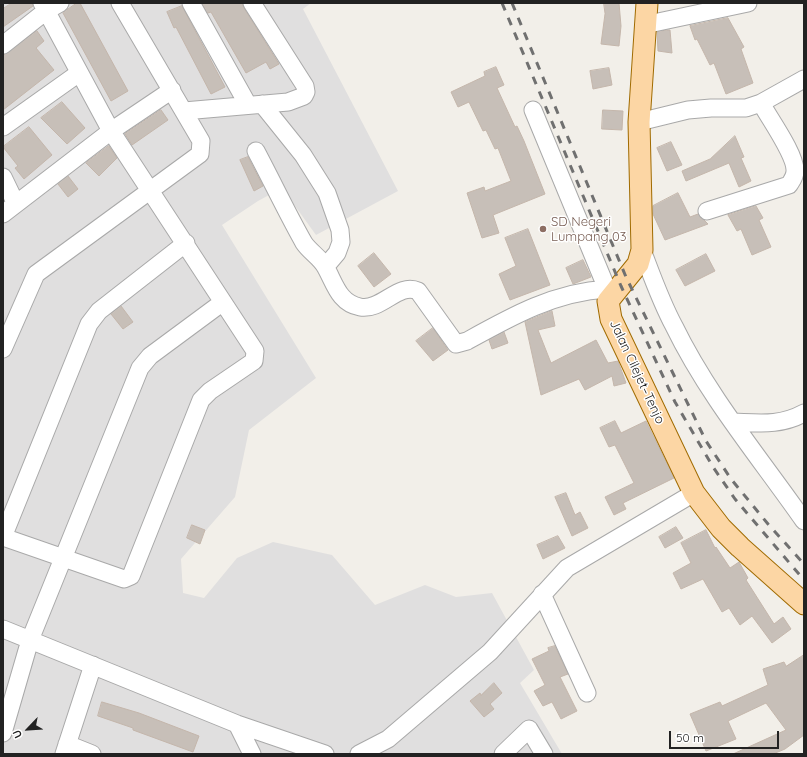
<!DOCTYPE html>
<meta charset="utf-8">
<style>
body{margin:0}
#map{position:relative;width:807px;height:757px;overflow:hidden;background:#f2efe9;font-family:Quicksand,sans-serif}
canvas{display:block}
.frame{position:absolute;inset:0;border:4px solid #222;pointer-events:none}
.north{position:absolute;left:8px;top:709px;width:40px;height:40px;-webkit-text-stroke:3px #fff;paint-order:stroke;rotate:245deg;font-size:11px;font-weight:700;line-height:16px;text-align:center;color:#222}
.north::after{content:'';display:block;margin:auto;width:14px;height:18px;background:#222;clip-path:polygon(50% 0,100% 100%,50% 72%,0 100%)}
.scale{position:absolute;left:669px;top:731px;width:110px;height:18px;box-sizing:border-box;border:2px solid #222;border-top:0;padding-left:5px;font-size:12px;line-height:14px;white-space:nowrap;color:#222;-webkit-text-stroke:3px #fff;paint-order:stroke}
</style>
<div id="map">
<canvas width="807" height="757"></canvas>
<div class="frame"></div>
<div class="north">U</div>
<div class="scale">50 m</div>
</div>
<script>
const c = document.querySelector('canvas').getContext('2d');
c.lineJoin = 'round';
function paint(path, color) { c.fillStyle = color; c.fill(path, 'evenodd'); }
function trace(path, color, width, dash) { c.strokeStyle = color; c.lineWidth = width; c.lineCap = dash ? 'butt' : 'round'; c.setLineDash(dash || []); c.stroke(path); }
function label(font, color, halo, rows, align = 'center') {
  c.font = font + ' Quicksand,sans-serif'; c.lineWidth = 3; c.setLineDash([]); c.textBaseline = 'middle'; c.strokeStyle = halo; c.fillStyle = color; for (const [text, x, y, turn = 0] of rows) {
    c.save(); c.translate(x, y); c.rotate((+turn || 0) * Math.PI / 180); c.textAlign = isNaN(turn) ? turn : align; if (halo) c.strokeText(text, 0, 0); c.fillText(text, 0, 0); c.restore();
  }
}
paint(new Path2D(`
 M 3,3 L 311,3 L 303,9 L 398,191 L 316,235 L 282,188 L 258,201 L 222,225 L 316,378 L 249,430 L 235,497 L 181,559 L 183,593 L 204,598 L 237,558 L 273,542 L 332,555 L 375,605 L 425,585 L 456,597 L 492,593 L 534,670 L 520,683 L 562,754 L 3,754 Z`), '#e0dfdf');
const building = new Path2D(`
 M 12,3 L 32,3 L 33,6 L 3,27 L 3,9 Z
 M 77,3 L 80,3 L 128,91 L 111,101 L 63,13 Z
 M 202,3 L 242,3 L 244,8 L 279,64 L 270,69 L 266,62 L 246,73 L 211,12 L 208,13 Z
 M 604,3 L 619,3 L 621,26 L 619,46 L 601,44 L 605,14 Z
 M 182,6 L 225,87 L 211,94 L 176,27 L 174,28 L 167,12 Z
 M 728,18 L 744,47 L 741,49 L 753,83 L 726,94 L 714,63 L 710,65 L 697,39 L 695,40 L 690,26 Z
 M 667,30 L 670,30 L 672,53 L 658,51 L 657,32 Z
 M 37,31 L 44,41 L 36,48 L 54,70 L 3,110 L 3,56 Z
 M 496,67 L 504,85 L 497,88 L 515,127 L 517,126 L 524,141 L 545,194 L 493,215 L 499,233 L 482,238 L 467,193 L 484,187 L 485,191 L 511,181 L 498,148 L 495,149 L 486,130 L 483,131 L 469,102 L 458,107 L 451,92 L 485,76 L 484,72 Z
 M 609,68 L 612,85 L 593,89 L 590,71 Z
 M 62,102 L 85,128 L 67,144 L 41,118 Z
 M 161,110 L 168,120 L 132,145 L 125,134 Z
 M 603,110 L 623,111 L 622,130 L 602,129 Z
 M 29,127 L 52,155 L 24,179 L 15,168 L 18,166 L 3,147 Z
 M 735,136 L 744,157 L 741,158 L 751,181 L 739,187 L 729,163 L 686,181 L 682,171 L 710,159 Z
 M 671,142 L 682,165 L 667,171 L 657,148 Z
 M 109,146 L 117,158 L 99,176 L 86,163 Z
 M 248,157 L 263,186 L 254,191 L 240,160 Z
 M 68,176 L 78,189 L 68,197 L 58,184 Z
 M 678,193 L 690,217 L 698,214 L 708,224 L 665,240 L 653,214 L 653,206 Z
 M 756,206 L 763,218 L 759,220 L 771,247 L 752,255 L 741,229 L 737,231 L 728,215 Z
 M 528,229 L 550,285 L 510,300 L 499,274 L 516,266 L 505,238 Z
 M 374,253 L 391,274 L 374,287 L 358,266 Z
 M 706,254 L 715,271 L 685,286 L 676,270 Z
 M 583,260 L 591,277 L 573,284 L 566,268 Z
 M 121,306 L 133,322 L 123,329 L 111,314 Z
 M 552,311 L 555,326 L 538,330 L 551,363 L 596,340 L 608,363 L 618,361 L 626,383 L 614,386 L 612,376 L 585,390 L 579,379 L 541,395 L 525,322 Z
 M 433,328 L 448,350 L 433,361 L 416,341 Z
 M 504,332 L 508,343 L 492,349 L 489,340 Z
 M 615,421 L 621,433 L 646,421 L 674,478 L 623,503 L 626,509 L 614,515 L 605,497 L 634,483 L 615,445 L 609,447 L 600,428 Z
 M 566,493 L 575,515 L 580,512 L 588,528 L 572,536 L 555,497 Z
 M 192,525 L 205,530 L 200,544 L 187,538 Z
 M 676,527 L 683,538 L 665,548 L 659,537 Z
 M 706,530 L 715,548 L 716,547 L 730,568 L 739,562 L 748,578 L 746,580 L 774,624 L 783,617 L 791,629 L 772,643 L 752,616 L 740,625 L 729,608 L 722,612 L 703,579 L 681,589 L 673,573 L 691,563 L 681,543 Z
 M 558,536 L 565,548 L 543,559 L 537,545 Z
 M 555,646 L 568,674 L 560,677 L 577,711 L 561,719 L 552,702 L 543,706 L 534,691 L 545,685 L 532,659 L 549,651 L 548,648 Z
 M 804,655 L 804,735 L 785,749 L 773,754 L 733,754 L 786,730 L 766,703 L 728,721 L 736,739 L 706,751 L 690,714 L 720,702 L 722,706 L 768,685 L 763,669 L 784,662 L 786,666 Z
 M 494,683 L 502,693 L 490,704 L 494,709 L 484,717 L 470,701 L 480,693 L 481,695 Z
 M 102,702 L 139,713 L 199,736 L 193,752 L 133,730 L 133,728 L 98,716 Z`);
paint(building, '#c7bfb8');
trace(building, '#c4b6ab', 1);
const minor = new Path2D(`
 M 191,3 L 248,105
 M 644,25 L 748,3
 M 3,45 L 46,11 L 60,3
 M 262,104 L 303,155 L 327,193 L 340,230 L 341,242 L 337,253 L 326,266
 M 533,110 L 607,289 L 608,299
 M 184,111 L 288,102 L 304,96 L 306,92 L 305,86 L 252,3
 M 639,122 L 688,110 L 711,108 L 746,108 L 761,103 L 804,79
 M 3,127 L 79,73
 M 256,151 C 272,181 287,213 304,243 C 310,252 321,258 326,268 C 335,284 339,303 360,307 C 382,311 398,282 418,291 L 456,344 L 467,341 C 512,316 555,292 607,289
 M 3,177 L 16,204
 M 707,211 L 789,185 C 792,180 795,177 795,171 C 796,155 769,118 761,103
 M 3,214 L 111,131 L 172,90
 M 642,250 C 652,276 661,302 674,326 C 708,396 760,458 804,521
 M 3,349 L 36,274 L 200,154 L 201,141 L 120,3
 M 734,422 C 760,423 780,426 804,413
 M 3,537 L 124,579 L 131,576 L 201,400 L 210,391 L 254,361 L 255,351 L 111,131 L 42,3
 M 3,537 L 89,324 L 99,311 L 186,243
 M 542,594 L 587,693
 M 3,629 L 237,724 L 325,754
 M 237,724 L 252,754
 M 3,733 L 30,640 L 140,368 L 150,356 L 223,302
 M 67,744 L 92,754
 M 64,754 L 93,665
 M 359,754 L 388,739 L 490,652 L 567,568 L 694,493
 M 503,754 L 529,729 L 544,754`);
const major = new Path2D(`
 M 647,3 L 639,122 L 642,250 L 638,264 L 608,301 L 611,319 L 694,493 L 721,528 L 740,547 L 804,604`);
trace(minor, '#a9a9a9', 19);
trace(major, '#a06b00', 23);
trace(minor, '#fff', 17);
trace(major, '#fcd6a4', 21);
trace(new Path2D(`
 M 502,3 L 621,286 L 675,402 L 713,467 L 735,499 L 804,580
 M 512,3 L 626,277 L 706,441 L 731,479 L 768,524 L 804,564`), '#707070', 3, [8, 8]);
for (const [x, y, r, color] of [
 [543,229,4,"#8d6e63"]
]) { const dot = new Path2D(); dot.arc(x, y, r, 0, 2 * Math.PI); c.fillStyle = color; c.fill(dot); trace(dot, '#fff', 1.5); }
label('13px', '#785e54', '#fff', [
 ["SD Negeri",551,222],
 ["Lumpang 03",551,237]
], 'left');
label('13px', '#222', '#fff', [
 ["Jalan Cilejet–Tenjo",637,372,65]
]);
</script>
